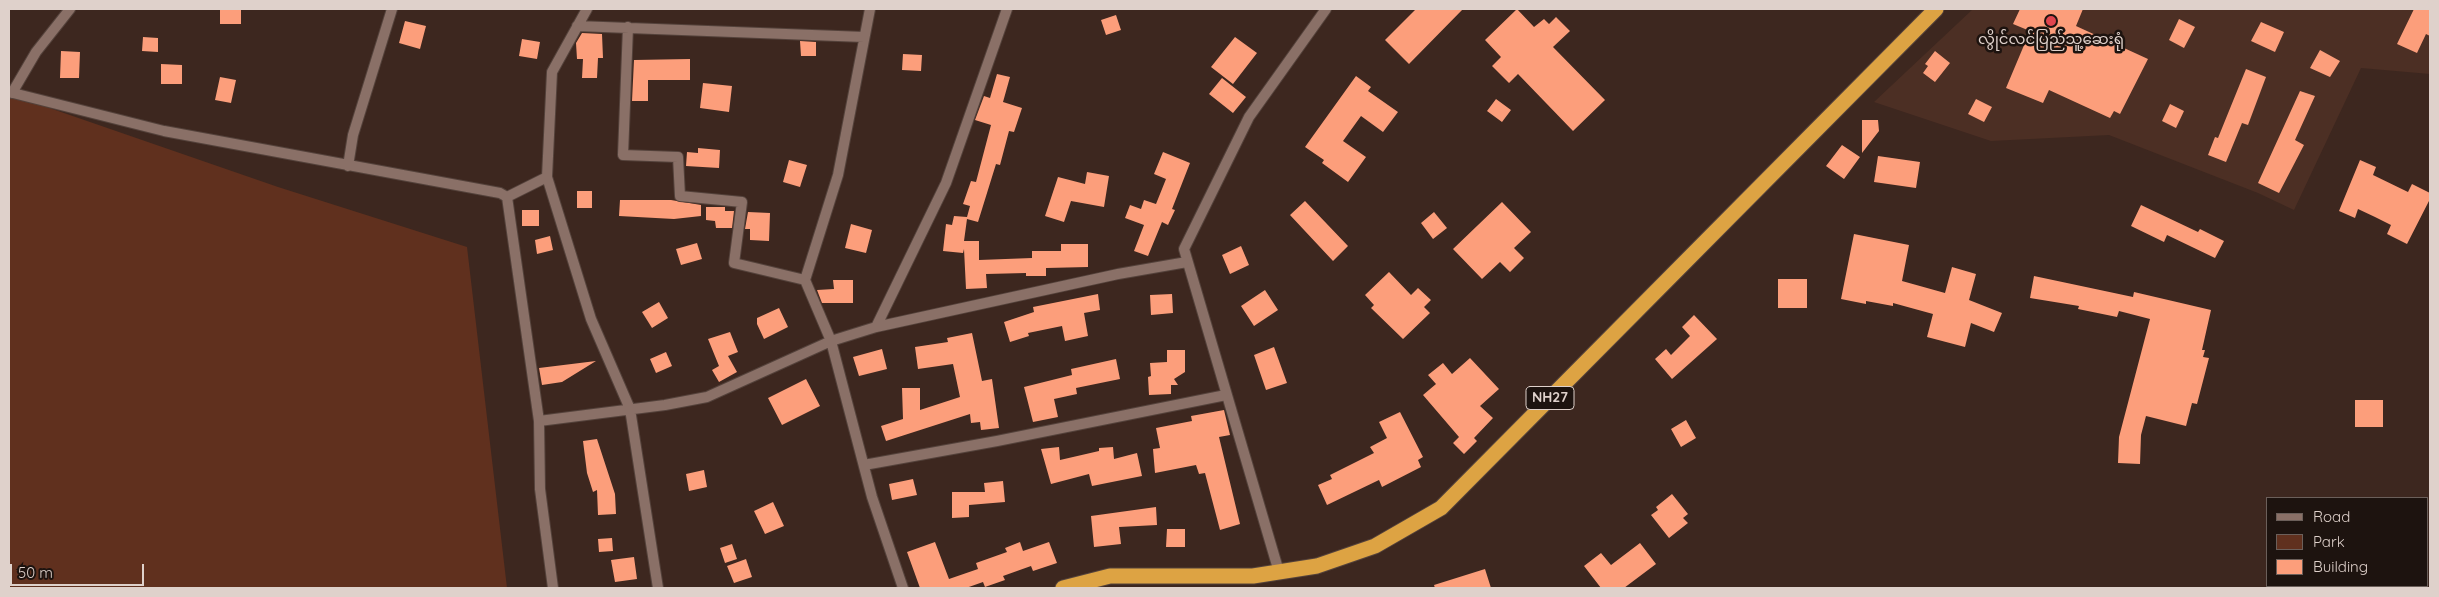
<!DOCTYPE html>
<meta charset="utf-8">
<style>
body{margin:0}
#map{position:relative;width:2439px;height:597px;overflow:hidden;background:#3d271f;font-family:Quicksand,sans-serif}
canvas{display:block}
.frame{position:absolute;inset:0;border:10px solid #dfd1cb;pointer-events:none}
.legend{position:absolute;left:2266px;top:497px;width:162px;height:90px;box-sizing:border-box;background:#1d130f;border:1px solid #6b5f5a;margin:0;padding:6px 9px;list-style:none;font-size:15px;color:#dfd1cb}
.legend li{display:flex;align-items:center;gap:10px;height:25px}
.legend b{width:25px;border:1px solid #6b5f5a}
.scale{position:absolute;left:10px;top:564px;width:134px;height:22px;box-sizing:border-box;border:2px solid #dfd1cb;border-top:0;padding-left:6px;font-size:15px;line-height:18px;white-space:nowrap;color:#dfd1cb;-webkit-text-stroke:4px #1d130f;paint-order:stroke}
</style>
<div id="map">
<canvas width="2439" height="597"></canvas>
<div class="frame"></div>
<ul class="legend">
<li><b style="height:6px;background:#8a7067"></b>Road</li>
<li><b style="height:14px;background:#60301e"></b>Park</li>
<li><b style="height:14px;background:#fc9e7b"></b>Building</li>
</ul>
<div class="scale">50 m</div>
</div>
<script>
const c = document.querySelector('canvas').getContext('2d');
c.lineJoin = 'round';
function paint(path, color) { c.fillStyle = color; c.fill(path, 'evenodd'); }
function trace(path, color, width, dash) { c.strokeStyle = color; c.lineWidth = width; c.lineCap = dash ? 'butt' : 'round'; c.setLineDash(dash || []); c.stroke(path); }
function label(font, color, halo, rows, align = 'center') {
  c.font = font + ' Quicksand,"Noto Sans Myanmar",sans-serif'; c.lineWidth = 5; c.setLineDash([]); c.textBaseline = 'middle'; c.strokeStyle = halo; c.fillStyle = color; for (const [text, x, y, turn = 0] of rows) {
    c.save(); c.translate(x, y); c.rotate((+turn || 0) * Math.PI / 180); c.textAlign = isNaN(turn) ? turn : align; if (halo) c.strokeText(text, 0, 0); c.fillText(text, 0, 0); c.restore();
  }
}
paint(new Path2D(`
 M 1973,9 L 2430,9 L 2430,74 L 2361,68 L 2294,210 L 2258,193 L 2109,135 L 1991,141 L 1874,102 Z`), '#4c2f24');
paint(new Path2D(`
 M 9,94 L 278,187 L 467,247 L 507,588 L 9,588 Z`), '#60301e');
paint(new Path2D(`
 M 220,9 L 241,9 L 241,24 L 220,24 Z
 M 1416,9 L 1463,9 L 1409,64 L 1385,40 Z
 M 1517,9 L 1534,27 L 1544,19 L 1549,24 L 1556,17 L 1570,31 L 1553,47 L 1605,100 L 1573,131 L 1518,74 L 1509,83 L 1492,66 L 1501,57 L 1485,40 Z
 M 2020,9 L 2083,9 L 2076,26 L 2148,59 L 2120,114 L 2114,111 L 2110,118 L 2049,90 L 2043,103 L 2006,88 L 2030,31 L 2013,24 Z
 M 2414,9 L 2430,9 L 2430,36 L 2426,34 L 2417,53 L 2397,44 Z
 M 1116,15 L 1121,30 L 1106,35 L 1101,20 Z
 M 2179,19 L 2195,27 L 2184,48 L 2169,40 Z
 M 405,21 L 426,26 L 420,49 L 399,43 Z
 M 2261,22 L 2284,32 L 2275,52 L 2251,41 Z
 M 582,33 L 602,34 L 603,58 L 598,58 L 597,78 L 582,78 L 583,59 L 577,59 L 576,43 Z
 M 143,37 L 158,38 L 158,52 L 142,51 Z
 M 1235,37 L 1257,53 L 1233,84 L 1211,67 Z
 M 522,39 L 540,42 L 537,59 L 519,56 Z
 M 800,41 L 816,42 L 816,56 L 801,56 Z
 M 2320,50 L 2340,61 L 2330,77 L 2310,68 Z
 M 61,51 L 80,52 L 79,78 L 60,78 Z
 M 1935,51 L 1950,63 L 1935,82 L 1923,73 L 1928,66 L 1925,64 Z
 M 903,54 L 922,55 L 921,71 L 902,70 Z
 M 690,59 L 690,80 L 648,80 L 648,101 L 632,101 L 634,60 Z
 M 161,64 L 182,65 L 182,84 L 161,84 Z
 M 2246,69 L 2266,77 L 2248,125 L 2242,123 L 2226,162 L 2208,155 L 2215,137 L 2218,138 Z
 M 997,74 L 1010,77 L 1003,102 L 1022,108 L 1014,132 L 1009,131 L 1000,165 L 996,164 L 978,222 L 967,219 L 964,241 L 979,241 L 979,260 L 1032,258 L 1032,251 L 1061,251 L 1061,244 L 1088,244 L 1088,267 L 1046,268 L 1046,276 L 1026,276 L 1026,273 L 986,274 L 987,288 L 966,289 L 964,249 L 963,253 L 943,251 L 946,224 L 952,225 L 954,216 L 967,217 L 970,206 L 963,204 L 971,181 L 976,182 L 991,125 L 975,120 L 984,96 L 990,98 Z
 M 1356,76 L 1371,87 L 1368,91 L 1398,112 L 1383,132 L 1361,116 L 1343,141 L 1366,157 L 1348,182 L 1322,163 L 1324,160 L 1305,147 Z
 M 220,77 L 236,80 L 231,103 L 215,100 Z
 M 1222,78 L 1246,97 L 1233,113 L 1209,94 Z
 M 703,83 L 732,86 L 729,112 L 700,108 Z
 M 2300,91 L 2315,96 L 2295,140 L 2304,145 L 2279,193 L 2258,183 Z
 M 1496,99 L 1511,110 L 1502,122 L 1487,111 Z
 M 1976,99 L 1992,107 L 1984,122 L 1968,114 Z
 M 2170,104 L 2184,111 L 2176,128 L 2162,121 Z
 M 1862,120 L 1878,120 L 1879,131 L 1862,153 Z
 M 1842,145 L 1860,157 L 1844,179 L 1826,166 Z
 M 698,148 L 720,150 L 719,168 L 686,166 L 687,152 L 698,153 Z
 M 1163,152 L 1190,163 L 1172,209 L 1175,210 L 1168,225 L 1162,222 L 1148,256 L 1134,251 L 1144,225 L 1125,218 L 1130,205 L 1141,209 L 1144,200 L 1156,204 L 1166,179 L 1154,174 Z
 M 1878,156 L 1920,162 L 1916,188 L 1874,182 Z
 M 789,160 L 807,165 L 800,187 L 783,182 Z
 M 2360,160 L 2376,167 L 2373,175 L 2408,192 L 2412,184 L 2430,193 L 2430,199 L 2407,244 L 2387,234 L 2391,225 L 2375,217 L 2358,209 L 2355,218 L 2339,211 Z
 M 1087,172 L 1109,176 L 1104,207 L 1071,201 L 1064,222 L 1045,216 L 1058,177 L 1085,184 Z
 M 577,191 L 592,191 L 592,208 L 577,208 Z
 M 620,200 L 671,200 L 701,205 L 701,216 L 674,219 L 619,216 Z
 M 1305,201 L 1348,246 L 1333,261 L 1290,215 Z
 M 1502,202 L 1531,232 L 1514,248 L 1524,258 L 1510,272 L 1500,262 L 1482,279 L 1453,249 Z
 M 2141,205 L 2198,232 L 2200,229 L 2224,241 L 2215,258 L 2167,235 L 2164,242 L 2131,226 Z
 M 706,207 L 725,207 L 725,211 L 734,211 L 732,228 L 716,228 L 715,221 L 706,220 Z
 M 522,210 L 539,210 L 539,226 L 522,226 Z
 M 748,212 L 770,213 L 769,241 L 750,240 L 750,229 L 745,229 Z
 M 1434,212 L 1447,228 L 1433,239 L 1421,223 Z
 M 851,224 L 872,230 L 866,253 L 845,248 Z
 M 1854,234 L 1909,245 L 1902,281 L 1945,293 L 1952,267 L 1976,274 L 1969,300 L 2002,313 L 1994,332 L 1971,323 L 1965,347 L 1927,337 L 1933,314 L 1893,303 L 1893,306 L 1866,301 L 1866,304 L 1841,299 Z
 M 550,236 L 553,250 L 537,254 L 535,240 Z
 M 697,243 L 702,259 L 681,265 L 676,249 Z
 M 1241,246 L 1249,265 L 1230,274 L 1222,255 Z
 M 1389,272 L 1411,295 L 1418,288 L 1431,300 L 1424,307 L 1430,313 L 1403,339 L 1371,308 L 1374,305 L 1365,295 Z
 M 2034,276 L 2133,297 L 2134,292 L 2211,310 L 2202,350 L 2205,350 L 2203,357 L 2209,358 L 2197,404 L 2192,403 L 2186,426 L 2146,416 L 2141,435 L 2140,464 L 2118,463 L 2119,437 L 2150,319 L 2119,311 L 2117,317 L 2078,309 L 2079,306 L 2030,298 Z
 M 1778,279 L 1807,279 L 1807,308 L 1778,308 Z
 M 833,280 L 853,280 L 853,303 L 822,303 L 817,290 L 834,289 Z
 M 1265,290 L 1278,310 L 1254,326 L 1241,306 Z
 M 1098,294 L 1100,310 L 1084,313 L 1088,336 L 1065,341 L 1062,326 L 1028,333 L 1029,336 L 1010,342 L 1004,322 L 1034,312 L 1033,307 Z
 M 1172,294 L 1173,313 L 1151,315 L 1150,295 Z
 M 659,302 L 668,318 L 652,328 L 642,312 Z
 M 779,308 L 788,327 L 764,339 L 757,324 L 757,318 Z
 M 1694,315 L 1717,339 L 1672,379 L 1655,359 L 1666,349 L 1671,355 L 1690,336 L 1682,327 Z
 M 730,332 L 738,352 L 728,356 L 737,372 L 719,382 L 712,370 L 719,366 L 708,339 Z
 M 972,333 L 982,381 L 992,379 L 999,428 L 981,430 L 980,422 L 971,423 L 970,414 L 886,441 L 881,426 L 903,419 L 902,388 L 920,388 L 920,410 L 960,397 L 953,364 L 918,369 L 915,347 L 948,342 L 947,338 Z
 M 1274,347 L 1287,383 L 1266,390 L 1254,355 Z
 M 882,349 L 887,369 L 859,376 L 853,357 Z
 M 1167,350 L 1185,350 L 1185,372 L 1174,379 L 1178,385 L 1171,385 L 1171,394 L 1149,395 L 1148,377 L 1151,376 L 1150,363 L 1167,362 Z
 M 666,352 L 672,366 L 656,373 L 650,359 Z
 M 1470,358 L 1499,389 L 1480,406 L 1493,418 L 1474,438 L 1477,441 L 1464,454 L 1453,443 L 1459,437 L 1423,395 L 1436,384 L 1428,375 L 1443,363 L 1452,374 Z
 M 1116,359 L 1120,379 L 1076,388 L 1077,394 L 1054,399 L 1058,417 L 1033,422 L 1024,387 L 1072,375 L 1071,369 Z
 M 596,361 L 562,382 L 542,385 L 539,368 Z
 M 806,379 L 820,406 L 782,425 L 768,398 Z
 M 2355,400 L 2383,400 L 2383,427 L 2355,427 Z
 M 1224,410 L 1230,435 L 1219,437 L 1240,524 L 1220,530 L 1205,473 L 1199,474 L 1196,465 L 1155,473 L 1153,449 L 1160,448 L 1156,428 L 1192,421 L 1191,416 Z
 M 1400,412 L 1423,457 L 1418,460 L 1421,467 L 1382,487 L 1379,480 L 1327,505 L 1318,485 L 1332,479 L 1330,475 L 1374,453 L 1370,447 L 1387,438 L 1379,422 Z
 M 1686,420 L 1696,438 L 1681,447 L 1671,429 Z
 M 597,439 L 615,494 L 616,514 L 598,515 L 597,490 L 593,492 L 587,473 L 583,441 Z
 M 1059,447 L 1060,460 L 1099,451 L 1099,448 L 1113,447 L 1114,459 L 1137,453 L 1142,476 L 1092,486 L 1089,474 L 1051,484 L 1041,449 Z
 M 704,470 L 707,487 L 689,491 L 686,474 Z
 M 913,479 L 917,495 L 892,500 L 889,484 Z
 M 1003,481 L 1005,502 L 969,505 L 969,517 L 952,518 L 952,492 L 985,492 L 984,483 Z
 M 1672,494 L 1688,514 L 1683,518 L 1688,523 L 1669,538 L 1651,515 L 1658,510 L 1656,507 Z
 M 773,502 L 784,526 L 765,534 L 754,511 Z
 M 1156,507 L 1157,525 L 1119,527 L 1121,544 L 1094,547 L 1091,516 Z
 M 1167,529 L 1185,529 L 1185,547 L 1166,547 Z
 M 612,538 L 613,551 L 599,552 L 598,539 Z
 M 935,542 L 949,579 L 978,569 L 976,563 L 1007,552 L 1005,548 L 1020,542 L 1023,551 L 1049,542 L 1057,563 L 1033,571 L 1031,566 L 1003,576 L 1005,580 L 985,587 L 983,582 L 966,588 L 920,588 L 907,552 Z
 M 1640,543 L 1656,564 L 1624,588 L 1601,588 L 1584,566 L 1601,553 L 1611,565 Z
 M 732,544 L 737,559 L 725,563 L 720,548 Z
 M 634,557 L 637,579 L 615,582 L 611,560 Z
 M 746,559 L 752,577 L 734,583 L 727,566 Z
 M 1485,569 L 1491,588 L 1435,588 L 1434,585 Z`), '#fc9e7b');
const street = new Path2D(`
 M 870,9 L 838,175 L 805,280 L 831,341 L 876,327 L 1118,274 L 1187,262
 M 577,26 L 864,37
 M 628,27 L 623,155 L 678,157 L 680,196 L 742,202 L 734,263 L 805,280
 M 9,92 L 164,131 L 500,193 L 507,197
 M 12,93 L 36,52 L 70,9
 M 348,166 L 353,135 L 392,9
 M 547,177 L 591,319 L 630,409 L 658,588
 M 507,197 L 539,421 L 540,489 L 553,588
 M 507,197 L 547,177 L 552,72 L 587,9
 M 876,327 L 946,183 L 1007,9
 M 539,421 L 665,405 L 707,397 L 831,341 L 872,497 L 903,588
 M 864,465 L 997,441 L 1226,395
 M 1279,572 L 1184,249 L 1249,117 L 1326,9`);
const highway = new Path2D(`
 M 1063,588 L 1110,576 L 1253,576 L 1317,566 L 1375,546 L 1441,508 L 1936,9`);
trace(street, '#54423b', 12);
trace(highway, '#54423b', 17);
trace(street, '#8a7067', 10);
trace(highway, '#dda343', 15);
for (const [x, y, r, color] of [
 [2051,21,6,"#e0444e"]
]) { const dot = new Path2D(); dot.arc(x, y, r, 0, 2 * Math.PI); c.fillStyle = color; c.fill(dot); trace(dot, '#1d130f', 2); }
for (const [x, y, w] of [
 [1550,398,48]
]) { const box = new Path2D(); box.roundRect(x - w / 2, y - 11.5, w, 23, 4); c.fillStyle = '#1d130f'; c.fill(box); trace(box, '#dfd1cb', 1); }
label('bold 14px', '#dfd1cb', null, [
 ["NH27",1550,398]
]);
label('15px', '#dfd1cb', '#1d130f', [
 ["လွိုင်လင်ပြည်သူ့ဆေးရုံ",2051,39]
]);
</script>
